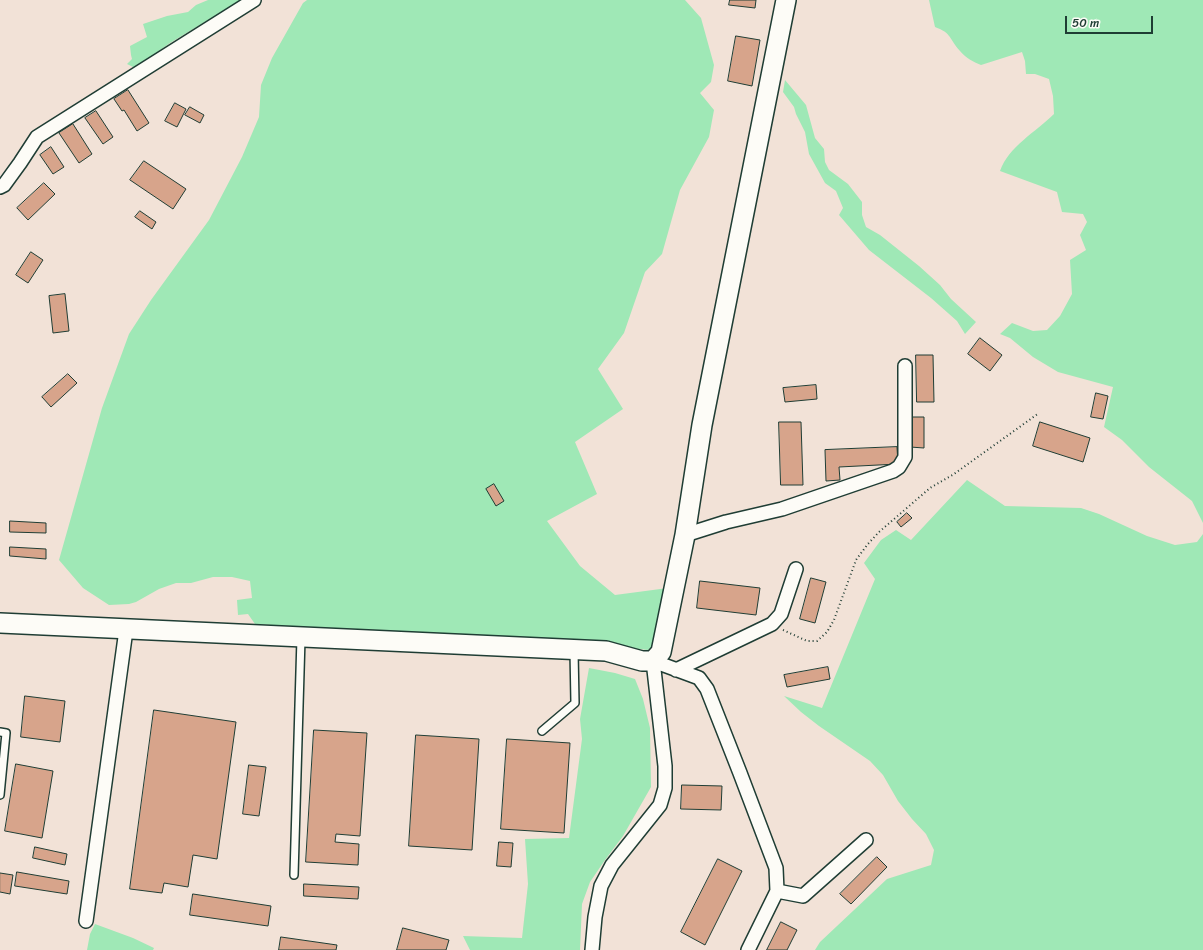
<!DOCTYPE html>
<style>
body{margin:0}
#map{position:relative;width:1203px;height:950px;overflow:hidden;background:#f2e2d7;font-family:Sriracha,sans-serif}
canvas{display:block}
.scale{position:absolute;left:1065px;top:16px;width:88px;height:18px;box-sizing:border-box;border:2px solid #1f3d34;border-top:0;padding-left:5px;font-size:12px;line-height:14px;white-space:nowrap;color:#1f3d34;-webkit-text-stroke:3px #fdfcf7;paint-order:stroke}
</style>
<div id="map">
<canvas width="1203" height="950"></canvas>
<div class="scale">50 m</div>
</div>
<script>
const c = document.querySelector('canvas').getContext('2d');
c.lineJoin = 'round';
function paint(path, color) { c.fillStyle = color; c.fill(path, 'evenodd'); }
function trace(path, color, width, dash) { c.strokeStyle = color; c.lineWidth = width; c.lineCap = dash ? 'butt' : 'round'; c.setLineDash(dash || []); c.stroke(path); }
paint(new Path2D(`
 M 208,0 L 241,0 L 170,43 L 135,68 L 127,64 L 132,59 L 131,55 L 130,46 L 147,37 L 143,24 L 167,16 L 188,12 L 196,5 Z
 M 307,0 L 685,0 L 701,18 L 714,65 L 711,82 L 700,93 L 714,110 L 709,137 L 680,190 L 662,254 L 645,272 L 624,333 L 598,369 L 623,409 L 575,442 L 597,494 L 547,521 L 580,566 L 615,595 L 668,588 L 657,643 L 648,650 L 603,645 L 255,624 L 248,614 L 238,615 L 237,600 L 252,598 L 250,581 L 232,577 L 213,577 L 191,583 L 176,583 L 159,589 L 136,602 L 129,604 L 109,605 L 83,588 L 59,560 L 102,408 L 129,334 L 151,300 L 209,220 L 242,157 L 259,117 L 261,85 L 272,58 L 303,3 Z
 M 929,0 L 1203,0 L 1203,523 L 1192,501 L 1149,467 L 1122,440 L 1104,427 L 1113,387 L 1058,372 L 1033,357 L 1010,338 L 1000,334 L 1012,323 L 1033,331 L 1047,330 L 1060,316 L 1072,294 L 1070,260 L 1086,250 L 1080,235 L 1087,222 L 1083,214 L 1062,212 L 1057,192 L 1000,171 C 1009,146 1036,132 1054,114 L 1053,96 L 1049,79 L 1035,74 L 1026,74 L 1025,61 L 1022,52 L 981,65 C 973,62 966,58 960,51 C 949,39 952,33 935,27 Z
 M 785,80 L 806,105 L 815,138 L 824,149 L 825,162 L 829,170 L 848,184 L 862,202 L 862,215 L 866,227 L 880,235 L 919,266 L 940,285 L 951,299 L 976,322 L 965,334 L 957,321 L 931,298 L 869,250 L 839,215 L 843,208 L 836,191 L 825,183 L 809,154 L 805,132 L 796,114 L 794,107 L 783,92 Z
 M 967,480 L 1005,506 L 1081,508 L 1099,514 L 1147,536 L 1175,545 L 1197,542 L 1203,534 L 1203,530 L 1203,950 L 815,950 L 820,942 L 887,879 L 931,865 L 934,850 L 926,834 L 912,819 L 898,801 L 883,775 L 870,761 L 819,726 L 801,712 L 784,696 L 822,708 L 875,579 L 864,563 L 881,540 L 896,530 L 911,540 Z
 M 589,668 L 615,673 L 635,679 L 643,699 L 650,728 L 651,787 L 623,836 L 605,860 L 590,882 L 582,904 L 580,950 L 470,950 L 463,936 L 522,938 L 528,884 L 525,839 L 569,838 L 582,739 L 580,719 Z
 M 95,924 L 133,938 L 154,948 L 153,950 L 87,950 L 90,934 Z`), '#9fe8b6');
const building = new Path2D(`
 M 730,0 L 756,0 L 755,8 L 729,5 Z
 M 736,36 L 760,40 L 752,86 L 728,81 Z
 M 128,90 L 149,123 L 137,131 L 124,110 L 122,111 L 114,99 Z
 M 175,103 L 186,109 L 177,127 L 165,121 Z
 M 190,107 L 204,115 L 200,123 L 185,115 Z
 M 96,111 L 113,137 L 103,144 L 85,118 Z
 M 73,124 L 92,154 L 79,163 L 59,133 Z
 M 51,147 L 64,167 L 53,174 L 40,155 Z
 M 144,161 L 186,189 L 173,209 L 130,180 Z
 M 44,183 L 55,194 L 28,220 L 17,208 Z
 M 140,211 L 156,222 L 152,229 L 135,217 Z
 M 31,252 L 43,260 L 28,283 L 16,275 Z
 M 65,294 L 69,331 L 53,333 L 49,296 Z
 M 980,338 L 1002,355 L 990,371 L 968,354 Z
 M 916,355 L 933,355 L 934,402 L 917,402 Z
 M 68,374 L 77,383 L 51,407 L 42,397 Z
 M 816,385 L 817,399 L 785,402 L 783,388 Z
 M 1096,393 L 1108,396 L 1103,419 L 1091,417 Z
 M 911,417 L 924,417 L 924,448 L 910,447 Z
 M 779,422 L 801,422 L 803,485 L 781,485 Z
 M 1040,422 L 1090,438 L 1083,462 L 1033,446 Z
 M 897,447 L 898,464 L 839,467 L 840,480 L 826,481 L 825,450 Z
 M 494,484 L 504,501 L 496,506 L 486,489 Z
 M 907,513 L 912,518 L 901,527 L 897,522 Z
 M 10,521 L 46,523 L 46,533 L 10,532 Z
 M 10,547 L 46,549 L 46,559 L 10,556 Z
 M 811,578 L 826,582 L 815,623 L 800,619 Z
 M 700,581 L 760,588 L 756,615 L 697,608 Z
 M 828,667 L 830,679 L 787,687 L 784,675 Z
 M 25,696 L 65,701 L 60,742 L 21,737 Z
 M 154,710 L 236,722 L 217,859 L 193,855 L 188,887 L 164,883 L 162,893 L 130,889 Z
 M 314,730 L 367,733 L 360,836 L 336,834 L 335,842 L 359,844 L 358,865 L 306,862 Z
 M 416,735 L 479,739 L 472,850 L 409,846 Z
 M 507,739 L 570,743 L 564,833 L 501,829 Z
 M 16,764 L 53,771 L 42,838 L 5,831 Z
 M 249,765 L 266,767 L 259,816 L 243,814 Z
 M 682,785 L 722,786 L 721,810 L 681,809 Z
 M 499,842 L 513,843 L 511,867 L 497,866 Z
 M 35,847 L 67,854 L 65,865 L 33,858 Z
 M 877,857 L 887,867 L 851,904 L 840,894 Z
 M 718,859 L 742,871 L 705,945 L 681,932 Z
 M 17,872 L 69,881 L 67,894 L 15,886 Z
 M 0,873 L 13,875 L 10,894 L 0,892 Z
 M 304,884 L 359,887 L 358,899 L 304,896 Z
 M 193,894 L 271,906 L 268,926 L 190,915 Z
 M 781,922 L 797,930 L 787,950 L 767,950 Z
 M 403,928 L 449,940 L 446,950 L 397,950 Z
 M 281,937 L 337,945 L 336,950 L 279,950 Z`);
paint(building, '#d7a48b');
trace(building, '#1f3d34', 1);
const lane = new Path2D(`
 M 542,731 L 575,703 L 574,651
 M 0,732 L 6,733 L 0,795
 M 294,875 L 301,638`);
const street = new Path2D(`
 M 0,187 L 4,185 L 20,163 L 37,137 L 254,0
 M 685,535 L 726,522 L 782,509 L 893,471 L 899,467 L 905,457 L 905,366
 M 676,670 L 772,624 L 781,614 L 796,569
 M 777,891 L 803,896 L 866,840
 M 86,921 L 126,630
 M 592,950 L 595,917 L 601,886 L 612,865 L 660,805 L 665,788 L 665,766 L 653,661 L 699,678 L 707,689 L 740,773 L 776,868 L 777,891 L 748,950`);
const secondary = new Path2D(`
 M 0,623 L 606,651 L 642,661 L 653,661 L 661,652 L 685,535 L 702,425 L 786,0`);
trace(lane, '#1f3d34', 10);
trace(street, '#1f3d34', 16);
trace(secondary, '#1f3d34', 22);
trace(new Path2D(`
 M 783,630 L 807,641 L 817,641 L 827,632 L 834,620 L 856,560 L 867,545 L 879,532 L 930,488 L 954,474 L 1039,413`), '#1f3d34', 2, [1, 3]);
trace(lane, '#fdfcf7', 7);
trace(street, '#fdfcf7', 13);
trace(secondary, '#fdfcf7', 19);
</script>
